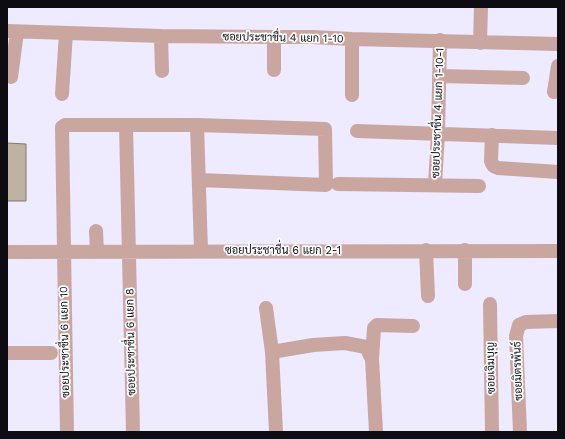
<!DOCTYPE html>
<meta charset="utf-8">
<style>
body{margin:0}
#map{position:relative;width:565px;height:439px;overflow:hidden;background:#eeeaff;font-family:"Work Sans",sans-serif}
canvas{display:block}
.frame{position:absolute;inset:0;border:8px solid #0e0c13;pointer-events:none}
</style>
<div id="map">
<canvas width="565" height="439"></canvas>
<div class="frame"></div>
</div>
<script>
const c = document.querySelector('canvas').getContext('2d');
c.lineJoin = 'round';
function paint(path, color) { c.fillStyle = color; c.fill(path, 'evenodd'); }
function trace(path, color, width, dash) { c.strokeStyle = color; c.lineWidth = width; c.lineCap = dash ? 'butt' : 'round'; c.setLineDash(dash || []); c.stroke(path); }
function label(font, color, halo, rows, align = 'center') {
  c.font = font + ' "Work Sans",Sarabun,sans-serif'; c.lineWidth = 3.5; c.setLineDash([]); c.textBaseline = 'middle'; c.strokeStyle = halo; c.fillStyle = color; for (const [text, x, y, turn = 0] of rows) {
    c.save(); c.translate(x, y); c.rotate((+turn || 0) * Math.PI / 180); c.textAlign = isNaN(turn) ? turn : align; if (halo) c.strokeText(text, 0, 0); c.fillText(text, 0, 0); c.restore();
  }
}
const building = new Path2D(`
 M 7,143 L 26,144 L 26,201 L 7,201 Z`);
paint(building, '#beb2a0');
trace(building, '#827766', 1);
trace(new Path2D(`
 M 7,31 L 161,36 L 274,37 L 312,37 L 352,39 L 558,44
 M 161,36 L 162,71
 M 274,37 L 274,70
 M 352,39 L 352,95
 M 480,43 L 481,7
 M 439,76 L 523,78
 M 11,77 L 17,32
 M 554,92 L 558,66
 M 62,94 L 66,33
 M 126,125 L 133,432
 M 197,125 L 201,251
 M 357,131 L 558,138
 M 492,135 L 491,161 C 492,165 494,167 498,168 L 558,172
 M 338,184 L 479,186
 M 435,185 L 438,133 L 440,40
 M 96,231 L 97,252
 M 426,250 L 428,296
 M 465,250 L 465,284
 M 7,252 L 558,251
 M 490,304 L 492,432
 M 266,308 L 272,352 L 276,432
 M 272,352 L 313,345 L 345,343 L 366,347 L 372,359
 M 7,353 L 51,353
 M 67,432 L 62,127 L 65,125 L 197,125 L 325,129 L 326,185 L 199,180
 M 376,432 L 372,359 L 374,328 L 377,325 L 413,326
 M 520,432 L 516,336 L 519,325 L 526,322 L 558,321`), '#caa6a1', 14);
label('11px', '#0e0c13', '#fff', [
 ["ซอยประชาชื่น 4 แยก 1-10",283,38,1],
 ["ซอยประชาชื่น 4 แยก 1-10-1",438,113,-88],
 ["ซอยประชาชื่น 6 แยก 2-1",283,251],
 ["ซอยประชาชื่น 6 แยก 10",65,342,-91],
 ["ซอยประชาชื่น 6 แยก 8",131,342,-91],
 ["ซอยเจิมบุญ",491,368,-91],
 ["ซอยมิตรพันธ์",518,371,-92]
]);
</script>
